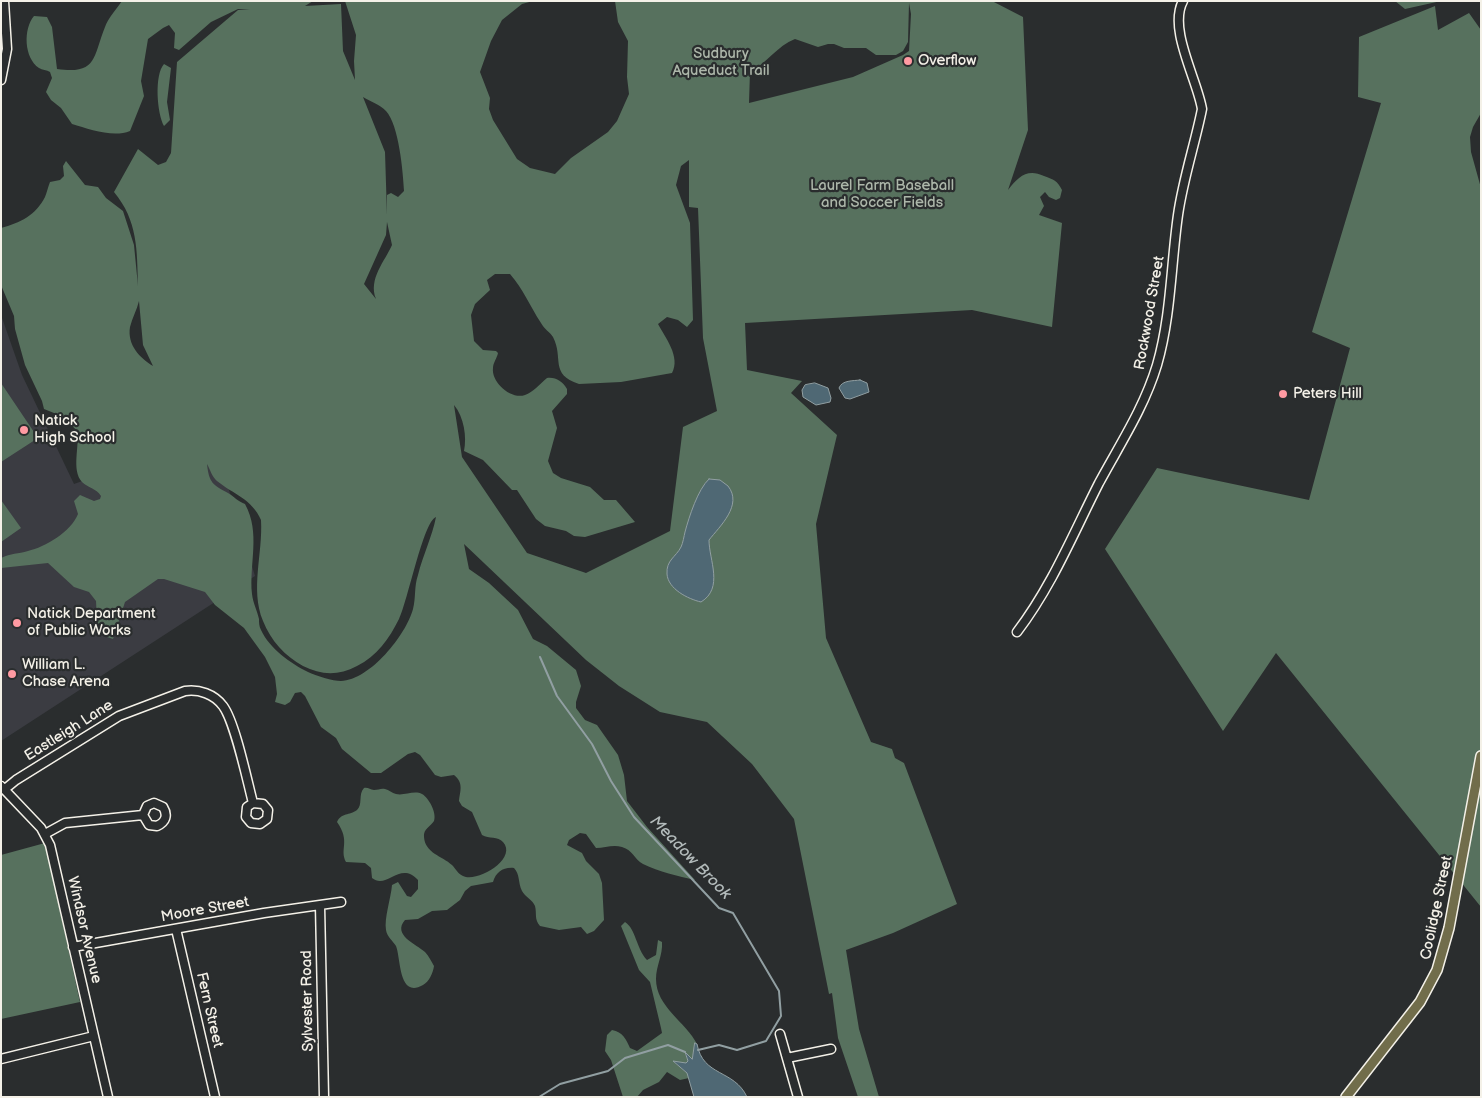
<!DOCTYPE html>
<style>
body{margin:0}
#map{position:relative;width:1482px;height:1098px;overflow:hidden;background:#2a2d2e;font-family:"Balsamiq Sans",sans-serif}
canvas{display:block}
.frame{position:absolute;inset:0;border:2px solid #f4f1e8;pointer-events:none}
</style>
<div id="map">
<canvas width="1482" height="1098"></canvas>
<div class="frame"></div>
</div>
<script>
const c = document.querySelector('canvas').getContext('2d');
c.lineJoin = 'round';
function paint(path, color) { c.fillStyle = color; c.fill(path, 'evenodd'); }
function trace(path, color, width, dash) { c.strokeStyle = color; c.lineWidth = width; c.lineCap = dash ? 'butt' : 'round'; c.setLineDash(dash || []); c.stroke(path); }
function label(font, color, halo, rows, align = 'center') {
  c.font = font + ' "Balsamiq Sans",sans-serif'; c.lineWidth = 4.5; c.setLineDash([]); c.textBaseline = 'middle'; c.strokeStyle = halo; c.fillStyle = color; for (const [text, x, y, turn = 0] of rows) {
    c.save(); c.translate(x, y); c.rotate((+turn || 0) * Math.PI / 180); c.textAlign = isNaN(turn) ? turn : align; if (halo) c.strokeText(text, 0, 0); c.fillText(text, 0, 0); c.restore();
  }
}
paint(new Path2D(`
 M 1,315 L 22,375 L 74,484 L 212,434 L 255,576 L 1,741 Z`), '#3b3c42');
paint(new Path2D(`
 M 122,1 L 313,1 L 305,6 L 341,4 L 343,51 L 355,80 L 354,61 L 356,35 L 345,1 L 533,1 L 522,4 L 502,20 L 491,41 L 480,72 L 490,98 L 489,109 L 493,120 L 517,159 L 530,168 L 555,174 L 571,158 L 608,132 L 617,121 L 629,94 L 627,77 L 628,41 L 618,22 L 615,1 L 992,1 L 1023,17 L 1028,130 L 1008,190 C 1018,177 1027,168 1044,176 C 1054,180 1057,180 1062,190 L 1060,198 L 1056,200 L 1049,197 L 1045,192 L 1040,197 L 1044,206 L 1039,215 L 1062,223 L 1052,327 L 972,310 L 745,323 L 747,370 L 802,381 L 791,393 L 837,435 L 816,524 L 826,638 L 871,742 L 892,749 L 895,758 L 904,763 L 957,904 L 893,933 L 846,950 L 859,1029 L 879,1097 L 858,1097 L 838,1038 L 832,993 L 829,994 L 794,819 L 752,764 L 707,722 L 660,712 L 619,686 L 586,660 L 464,544 L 469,569 L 489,583 L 518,610 L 533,639 L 547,646 L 576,670 L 581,686 L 576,702 L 576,708 L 585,720 L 597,725 L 618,755 L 624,775 L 627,801 L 647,827 L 695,880 C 678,876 659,872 643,864 C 634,859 633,850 622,847 C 613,844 605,848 596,848 L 586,834 L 580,833 L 569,840 L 567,845 L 582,853 L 586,861 L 599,874 L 602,883 L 604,920 L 594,931 L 587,934 L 581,927 L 559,930 L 540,926 C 534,919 537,914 535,906 C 533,900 525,897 522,891 C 518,883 520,874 514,868 C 503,867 496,872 493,882 L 471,886 L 465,891 L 460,900 L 447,910 L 432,911 L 418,919 L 405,920 C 392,935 416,944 425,952 C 429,956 431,961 434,966 C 433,973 429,982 423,985 C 398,999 401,958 396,946 C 393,941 387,937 386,930 C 384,918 391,898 392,885 L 398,882 L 407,896 L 411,897 L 418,889 L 418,880 C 400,860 387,890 372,878 L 371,868 L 365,863 L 346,862 C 339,849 351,842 337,822 C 342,812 349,816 357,810 C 363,805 358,794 364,788 C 368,787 370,790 374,790 C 378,790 381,788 385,789 C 389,790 392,793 396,794 C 404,796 414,790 422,794 C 429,798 437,813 434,821 C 431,826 423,829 424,837 C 425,853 442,856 452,865 C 456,869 458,874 463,876 C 477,883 518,859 503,842 C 498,836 489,839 482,835 L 472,812 L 462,806 L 459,801 C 460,791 464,783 454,775 L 441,777 L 435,775 L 420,755 L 415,752 L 408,754 L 381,773 L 371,773 L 342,749 L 336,738 L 321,727 L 305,696 L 301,692 L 295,693 L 290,702 L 285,705 L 275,702 L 277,694 L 275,677 L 265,657 L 244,628 L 215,605 L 205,592 L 164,579 L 158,579 L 125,602 L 113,639 L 104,636 L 97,621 L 96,601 L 89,592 L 74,587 L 48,563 L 1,568 L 1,558 C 11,553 18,554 28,551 C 45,547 71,532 78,514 L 74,501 L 80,495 L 94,501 L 100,499 L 101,496 C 96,488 88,488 82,482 C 71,470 80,446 77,431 L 64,417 L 44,409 L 42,401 L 25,365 L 15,329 L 14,316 L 1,285 L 1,228 C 20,223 36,215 45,197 C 47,192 48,187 50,182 L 60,180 L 64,176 L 63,166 L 66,161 L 85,185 L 98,187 L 106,198 L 123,211 L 134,245 L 138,286 C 137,250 138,221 114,192 L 138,149 L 158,165 L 166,162 L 171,153 L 177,62 L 238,10 L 250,9 L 238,9 L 211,22 L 179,50 L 174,48 L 175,33 L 169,25 L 163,28 L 148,39 L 141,81 L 144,96 L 130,131 C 113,138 89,129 72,124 L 61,108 L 51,100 L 46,92 L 52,78 L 50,72 C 47,70 42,70 39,68 C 24,58 23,29 34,16 L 47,17 L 52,27 L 57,69 C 98,75 93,56 105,27 C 108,18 116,10 122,1 ZM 909,3 L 911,14 L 909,51 L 903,55 L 853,77 L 749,103 L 750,72 C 767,63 777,46 795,39 L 818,47 L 828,44 L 834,44 L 844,48 L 866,48 L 876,55 L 896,55 L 903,51 L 908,42 ZM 363,97 C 371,102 379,104 386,111 C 399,125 403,172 404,191 L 398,197 L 391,193 L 387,195 L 387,215 L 385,152 ZM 689,160 L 689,207 L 698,208 L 703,338 L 717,411 L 683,427 L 670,531 L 586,573 L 527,553 L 462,457 L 454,405 C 464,417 467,437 464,451 L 483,460 L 512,490 L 517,490 L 536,519 L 545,526 L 566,531 L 574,536 L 585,537 L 635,522 L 616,500 L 604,500 L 590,487 L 561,478 L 553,473 L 548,461 L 557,428 L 552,411 L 567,394 L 567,389 C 562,381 556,377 547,378 C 540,384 533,392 525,395 C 511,400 491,382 493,368 C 493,363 497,358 498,353 L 496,351 L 483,350 L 474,341 L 471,315 L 475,304 L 490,290 L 487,280 L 495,274 L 510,274 C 523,289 530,306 541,323 C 544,329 550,332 553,337 C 564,358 549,374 579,384 L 621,382 L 672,373 C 681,357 665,337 658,324 L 667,317 L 678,320 L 687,327 L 693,320 L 690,223 L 676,185 L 681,166 ZM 387,222 L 392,245 C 385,261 368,279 376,299 L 364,284 L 386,235 ZM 139,301 L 143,345 L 153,366 C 140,358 127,345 130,327 C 132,318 137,310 139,301 ZM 207,464 C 210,469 212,477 217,481 C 233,494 252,499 261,520 C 263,554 250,589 263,621 C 271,641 285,656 303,666 C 321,675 338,676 357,666 C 377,656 389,639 399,619 C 408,601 423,522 436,517 C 432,537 423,555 418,575 C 414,586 416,598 413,609 C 406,635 370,680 341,681 C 333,681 316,676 308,672 C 290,663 270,649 261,630 C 259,626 259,623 259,619 C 257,610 253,603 252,594 C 249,563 261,533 245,504 C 237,501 235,497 228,493 C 213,485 209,483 207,464 Z
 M 1395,1 L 1441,1 L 1405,9 Z
 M 1435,6 L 1438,30 L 1469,13 L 1481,30 L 1481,113 L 1473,127 L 1470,137 L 1471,152 L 1481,188 L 1481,907 L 1276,653 L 1223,731 L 1105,549 L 1157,468 L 1309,500 L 1350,348 L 1312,332 L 1381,103 L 1358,97 L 1359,37 Z
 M 164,64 L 171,68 L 167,102 L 170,120 L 164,126 C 157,114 154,75 164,64 Z
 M 1,383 L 38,438 L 1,462 Z
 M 1,500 L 21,528 L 1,542 Z
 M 45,843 L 80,1002 L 1,1019 L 1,855 Z
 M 625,922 C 636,929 636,948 647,960 L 656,955 L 658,940 L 662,942 C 663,955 656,966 656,979 C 656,1007 686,1022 697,1044 L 695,1043 L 692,1060 L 685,1053 L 688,1061 L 686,1064 L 674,1062 L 687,1073 L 689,1078 L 680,1080 L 667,1072 L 659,1082 L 643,1090 L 637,1097 L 623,1097 L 611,1060 L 605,1051 L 607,1035 L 612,1030 C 623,1032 626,1039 630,1048 L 637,1051 L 662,1033 L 661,1028 L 650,982 L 639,970 L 621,926 Z`), '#57715e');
const water = new Path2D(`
 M 860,380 L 867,383 L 869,392 L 850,399 L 845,398 L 839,388 C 842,380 853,381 860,380 Z
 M 815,383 L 828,388 L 831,398 L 830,402 L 816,405 L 803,397 L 802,390 L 805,385 Z
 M 709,479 L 720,480 L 728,486 C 743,505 720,526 709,540 C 709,560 724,588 701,602 C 688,599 668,589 667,574 C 666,560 676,557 681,547 C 683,543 684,536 685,532 C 689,517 698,489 709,479 Z
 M 695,1043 L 697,1044 C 703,1077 734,1069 747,1097 L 694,1097 L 687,1073 L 673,1061 L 686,1063 L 688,1061 L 685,1052 L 692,1059 Z`);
paint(water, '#4f6874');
trace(water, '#919fa2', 1);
trace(new Path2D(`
 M 540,657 L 557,696 L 592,744 L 611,781 L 634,817 L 719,908 L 733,913 L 779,991 L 781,1016 L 766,1041 L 737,1050 L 719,1045 L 698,1050
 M 539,1097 L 560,1084 L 608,1071 L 625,1058 L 668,1045 L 685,1052`), '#919fa2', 2);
const minor = new Path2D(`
 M 1,80 L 7,49 L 4,1
 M 1017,632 C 1052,586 1073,534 1099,483 C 1120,444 1144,408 1157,365 C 1171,317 1171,264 1178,215 C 1183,179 1195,144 1202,109 C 1197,79 1168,29 1183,1
 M 1,786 L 41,828 L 50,845 L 108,1097
 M 5,789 L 16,780 L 119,716 L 185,691 C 199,689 214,694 223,706 C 235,722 247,780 253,803 L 247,807 L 246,817 L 251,823 L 260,824 L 267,819 L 268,810 L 263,804 L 253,803
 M 45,834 L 65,823 L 143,815 L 149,825 L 157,826 C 166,822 168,815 163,807 L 154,803 L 147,806 L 143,815
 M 320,905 L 324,1097
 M 176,929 L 215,1097
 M 73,947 L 264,913 L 341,902
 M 780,1034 L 798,1097
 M 787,1058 L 831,1049
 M 1,1059 L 94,1036`);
const major = new Path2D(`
 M 1346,1097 L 1420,1002 L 1437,970 L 1449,928 L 1481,756`);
trace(minor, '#f4f1e8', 11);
trace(major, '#f4f1e8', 12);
trace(minor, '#2a2d2e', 8);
trace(major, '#716d4b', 9);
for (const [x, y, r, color] of [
 [908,61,5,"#ff9aa2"],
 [1283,394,5,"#ff9aa2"],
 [24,430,5,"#ff9aa2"],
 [17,623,5,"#ff9aa2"],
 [12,674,5,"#ff9aa2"]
]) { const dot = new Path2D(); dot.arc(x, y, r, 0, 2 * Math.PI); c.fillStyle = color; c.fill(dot); trace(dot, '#2a2d2e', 2); }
label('15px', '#adb7aa', '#2a2d2e', [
 ["Sudbury",721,54],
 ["Aqueduct Trail",721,71],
 ["Laurel Farm Baseball",882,186],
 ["and Soccer Fields",882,203]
]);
label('15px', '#f4f1e8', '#2a2d2e', [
 ["Overflow",918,61],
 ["Peters Hill",1293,394],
 ["Natick",34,421],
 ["High School",34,438],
 ["Natick Department",27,614],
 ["of Public Works",27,631],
 ["William L.",22,665],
 ["Chase Arena",22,682]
], 'left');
label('15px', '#f4f1e8', '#2a2d2e', [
 ["Rockwood Street",1150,313,-80],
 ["Eastleigh Lane",69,731,-32],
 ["Coolidge Street",1437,908,-78],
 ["Moore Street",205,910,-10],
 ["Windsor Avenue",84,930,77],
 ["Sylvester Road",308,1001,-91],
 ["Fern Street",209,1010,77]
]);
label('italic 16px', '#b2baba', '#2a2d2e', [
 ["Meadow Brook",690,858,46]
]);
</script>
